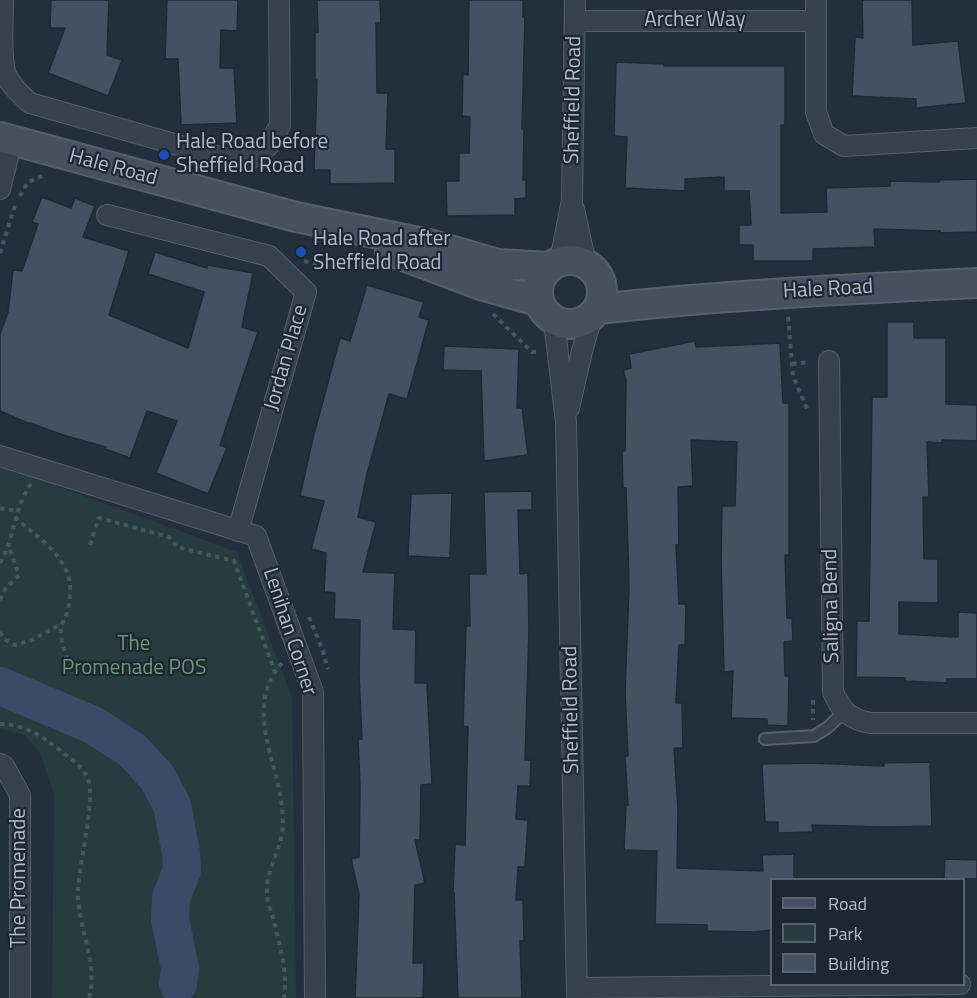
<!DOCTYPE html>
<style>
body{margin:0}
#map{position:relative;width:977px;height:998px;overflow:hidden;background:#242f3e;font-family:"Titillium Web",sans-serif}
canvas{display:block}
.legend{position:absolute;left:770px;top:878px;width:195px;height:108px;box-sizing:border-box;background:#1d2633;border:2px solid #59626f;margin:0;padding:8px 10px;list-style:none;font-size:18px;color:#b4bcc9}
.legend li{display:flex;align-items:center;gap:12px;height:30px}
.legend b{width:30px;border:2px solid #59626f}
</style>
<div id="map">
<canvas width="977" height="998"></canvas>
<ul class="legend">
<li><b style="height:8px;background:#465061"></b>Road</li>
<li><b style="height:16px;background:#263c3f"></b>Park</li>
<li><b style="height:16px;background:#455162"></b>Building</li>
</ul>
</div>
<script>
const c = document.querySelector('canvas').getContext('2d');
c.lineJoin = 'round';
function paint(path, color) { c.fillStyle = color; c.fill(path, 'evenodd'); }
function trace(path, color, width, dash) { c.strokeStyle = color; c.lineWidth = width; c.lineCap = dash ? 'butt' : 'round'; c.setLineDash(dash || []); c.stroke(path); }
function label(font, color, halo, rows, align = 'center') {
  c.font = font + ' "Titillium Web",sans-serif'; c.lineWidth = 4.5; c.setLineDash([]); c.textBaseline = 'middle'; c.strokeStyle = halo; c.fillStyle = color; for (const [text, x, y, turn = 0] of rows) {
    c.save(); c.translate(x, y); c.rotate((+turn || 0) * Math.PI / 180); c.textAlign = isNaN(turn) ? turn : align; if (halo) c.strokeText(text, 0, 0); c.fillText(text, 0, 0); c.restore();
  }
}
paint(new Path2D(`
 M 0,465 L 237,552 L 292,698 L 296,998 L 52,998 L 54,794 L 40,753 L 24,735 L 0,729 Z`), '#263c3f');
trace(new Path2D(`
 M 0,686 L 93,725 L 132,750 L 157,777 L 172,805 L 181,853 L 182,870 L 171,898 L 170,919 L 180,968 L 178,984`), '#394c67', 38);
const building = new Path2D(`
 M 51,0 L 109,0 L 107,55 L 122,60 L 108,96 L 48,73 L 65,28 L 50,28 Z
 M 167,0 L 238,0 L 237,31 L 221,30 L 220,68 L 234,68 L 237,123 L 181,125 L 178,59 L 165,59 Z
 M 317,0 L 380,0 L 381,23 L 376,23 L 377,93 L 388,93 L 386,149 L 395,149 L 395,183 L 330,184 L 330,170 L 314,170 L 317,80 L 315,80 L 315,32 L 318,32 Z
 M 469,0 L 523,0 L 523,17 L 525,17 L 522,129 L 524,130 L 523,180 L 526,180 L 526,198 L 515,199 L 515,215 L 447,216 L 446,181 L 459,181 L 459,153 L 469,153 L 470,117 L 462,116 L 463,74 L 468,75 Z
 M 862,0 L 912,0 L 913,45 L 958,41 L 966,103 L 916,108 L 916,99 L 852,96 L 855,37 L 863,38 Z
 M 616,62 L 664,64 L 664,66 L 785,66 L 785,125 L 781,125 L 781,213 L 827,212 L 826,188 L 890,186 L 890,181 L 939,182 L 939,180 L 977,179 L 977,232 L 940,233 L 940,231 L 874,229 L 875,247 L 813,249 L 813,261 L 753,261 L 753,245 L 739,245 L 739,225 L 751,225 L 749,191 L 724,191 L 724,177 L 685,179 L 685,191 L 625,188 L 627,137 L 614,136 Z
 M 42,197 L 71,208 L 75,198 L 95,206 L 83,237 L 129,251 L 109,315 L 188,348 L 204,292 L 148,274 L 155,252 L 207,268 L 208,265 L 253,273 L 242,327 L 258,332 L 220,445 L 227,448 L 208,494 L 156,473 L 177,421 L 147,411 L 130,458 L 105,449 L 106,447 L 66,436 L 30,423 L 30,424 L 0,411 L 0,334 L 8,312 L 13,270 L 22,271 L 38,224 L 32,222 Z
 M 367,285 L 424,302 L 419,317 L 429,320 L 407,399 L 389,394 L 367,474 L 358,517 L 376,522 L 363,572 L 395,573 L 393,629 L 416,630 L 415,683 L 427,683 L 432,784 L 421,785 L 420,840 L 415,840 L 425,883 L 415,885 L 413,963 L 424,963 L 423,998 L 355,998 L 359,894 L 351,859 L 359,857 L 360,786 L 358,739 L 362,739 L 359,675 L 360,620 L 334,619 L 335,593 L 324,592 L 326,553 L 311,549 L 324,501 L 300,496 L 313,438 L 340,338 L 350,341 Z
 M 887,322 L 914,322 L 914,338 L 946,338 L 946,404 L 977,405 L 977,441 L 942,440 L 942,443 L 927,442 L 929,497 L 923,497 L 924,559 L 938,559 L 938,603 L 899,602 L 899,634 L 958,637 L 958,612 L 977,613 L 977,679 L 947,679 L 947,683 L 905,681 L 905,678 L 856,677 L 857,621 L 869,621 L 872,397 L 887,397 Z
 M 695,341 L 696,347 L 780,343 L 783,403 L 789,403 L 789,555 L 785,555 L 787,618 L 792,618 L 793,641 L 784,642 L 785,676 L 789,676 L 788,726 L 767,725 L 767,719 L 731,718 L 733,671 L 724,672 L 721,559 L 722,506 L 735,506 L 737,442 L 691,440 L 693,486 L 678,487 L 679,545 L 676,545 L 679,604 L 686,604 L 685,645 L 679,645 L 676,703 L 682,703 L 683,748 L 674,748 L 678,810 L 677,868 L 763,871 L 762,855 L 794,854 L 794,879 L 771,879 L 771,930 L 754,932 L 707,931 L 707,925 L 655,924 L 657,851 L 624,850 L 626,805 L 628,805 L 625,756 L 628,756 L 625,693 L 629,586 L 626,488 L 623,488 L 622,451 L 625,451 L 626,380 L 623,370 L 631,368 L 629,354 Z
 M 444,346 L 519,349 L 517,408 L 522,408 L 528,455 L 484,461 L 481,371 L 443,370 Z
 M 532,491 L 532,510 L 518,510 L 520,574 L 528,573 L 529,630 L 525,760 L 531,760 L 530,786 L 518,786 L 516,819 L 528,820 L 525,867 L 518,867 L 516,900 L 523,900 L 524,941 L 520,941 L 522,998 L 458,998 L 454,893 L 453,893 L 455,844 L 465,845 L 468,727 L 463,726 L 466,626 L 470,626 L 469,574 L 486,574 L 484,492 Z
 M 452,493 L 450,558 L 408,556 L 411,494 Z
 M 930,762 L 932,826 L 886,827 L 812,825 L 813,832 L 778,833 L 778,822 L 765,822 L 762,764 L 810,763 L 884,766 L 883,763 Z
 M 945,859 L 977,860 L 977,879 L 944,879 Z`);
paint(building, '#455162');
trace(building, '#1f2835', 1.5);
const lane = new Path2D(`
 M 765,739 L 814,736 L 827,728 L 845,711`);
const street = new Path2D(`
 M 3,0 C 3,19 0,58 6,75 C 12,87 20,94 30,103 L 220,157 L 247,161 L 268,146 L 280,125 L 279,0
 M 816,0 L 816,112 L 824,134 L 844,146 L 977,138
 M 575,21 L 816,21
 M 0,189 L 12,141
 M 574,209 L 586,264
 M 107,215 L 269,256 L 306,292 L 238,531
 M 560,261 L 572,200 L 575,0
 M 554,321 L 566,422 L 577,998
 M 829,361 L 833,692 C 841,711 851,720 871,723 L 977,723
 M 569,408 L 582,351 L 592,317
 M 0,456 L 256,536 L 313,692 L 315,998
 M 0,764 L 4,766 L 20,795 L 20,998
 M 577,988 L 960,984`);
const secondary = new Path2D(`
 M 0,137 L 296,217 L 433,245 L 498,264 L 549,267
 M 390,251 L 481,285 L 538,301
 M538 292a32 32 0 1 1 64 0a32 32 0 1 1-64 0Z
 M 598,309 C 724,295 850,289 977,283`);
trace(lane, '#565f6c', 14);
trace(street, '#565f6c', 22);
trace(secondary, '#565f6c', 32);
trace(new Path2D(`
 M 20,196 L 28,182 L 45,175
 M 0,253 L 16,202
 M 304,261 L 326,267 L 347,261 L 375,269
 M 493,314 L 532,352 L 539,352
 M 788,317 L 793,376 L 808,411
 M 792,364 L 810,362
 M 0,508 L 16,511
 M 15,517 C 33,534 55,547 66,570 C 73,583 70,603 66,616 C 65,619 63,621 62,624 C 58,641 67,658 74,673
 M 90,545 L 99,518 L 169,537 L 177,547 L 234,561 L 275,672
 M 0,563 C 16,535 12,512 31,484
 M 0,600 L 6,588 L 19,575 L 9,547
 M 309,617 L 323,651 L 328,669
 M 0,632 L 4,639 L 15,645 L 32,640 L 61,624
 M 282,663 C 237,715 290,775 282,833 C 279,853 265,874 267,895 C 268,904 272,913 274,922 C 280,945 288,974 284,998
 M 813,700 L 813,720
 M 0,724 C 23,724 40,735 57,748 C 68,757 81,764 87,777 C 98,798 76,869 78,899 C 80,931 98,966 89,998`), '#44595c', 4, [4.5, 4.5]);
trace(lane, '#38414e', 10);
trace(street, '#38414e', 20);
trace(secondary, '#465061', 28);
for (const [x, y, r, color] of [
 [164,155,6,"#1a4fb4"],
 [301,252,6,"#1a4fb4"]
]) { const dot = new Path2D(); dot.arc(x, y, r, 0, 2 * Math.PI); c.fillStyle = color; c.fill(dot); trace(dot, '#1d2633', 2); }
label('21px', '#b4bcc9', '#1d2633', [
 ["Archer Way",695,21],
 ["Sheffield Road",574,100,-89],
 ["Hale Road",113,168,15],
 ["Hale Road",828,290,-3],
 ["Jordan Place",287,358,-74],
 ["Saligna Bend",832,606,-91],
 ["Lenihan Corner",289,632,72],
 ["Sheffield Road",572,710,-91],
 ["The Promenade",20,878,-90]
]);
label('21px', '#b4bcc9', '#1d2633', [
 ["Hale Road before",176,143],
 ["Sheffield Road",176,167],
 ["Hale Road after",313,240],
 ["Sheffield Road",313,264]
], 'left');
label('21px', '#6b9a76', '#1d2633', [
 ["The",134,645],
 ["Promenade POS",134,669]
]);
</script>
